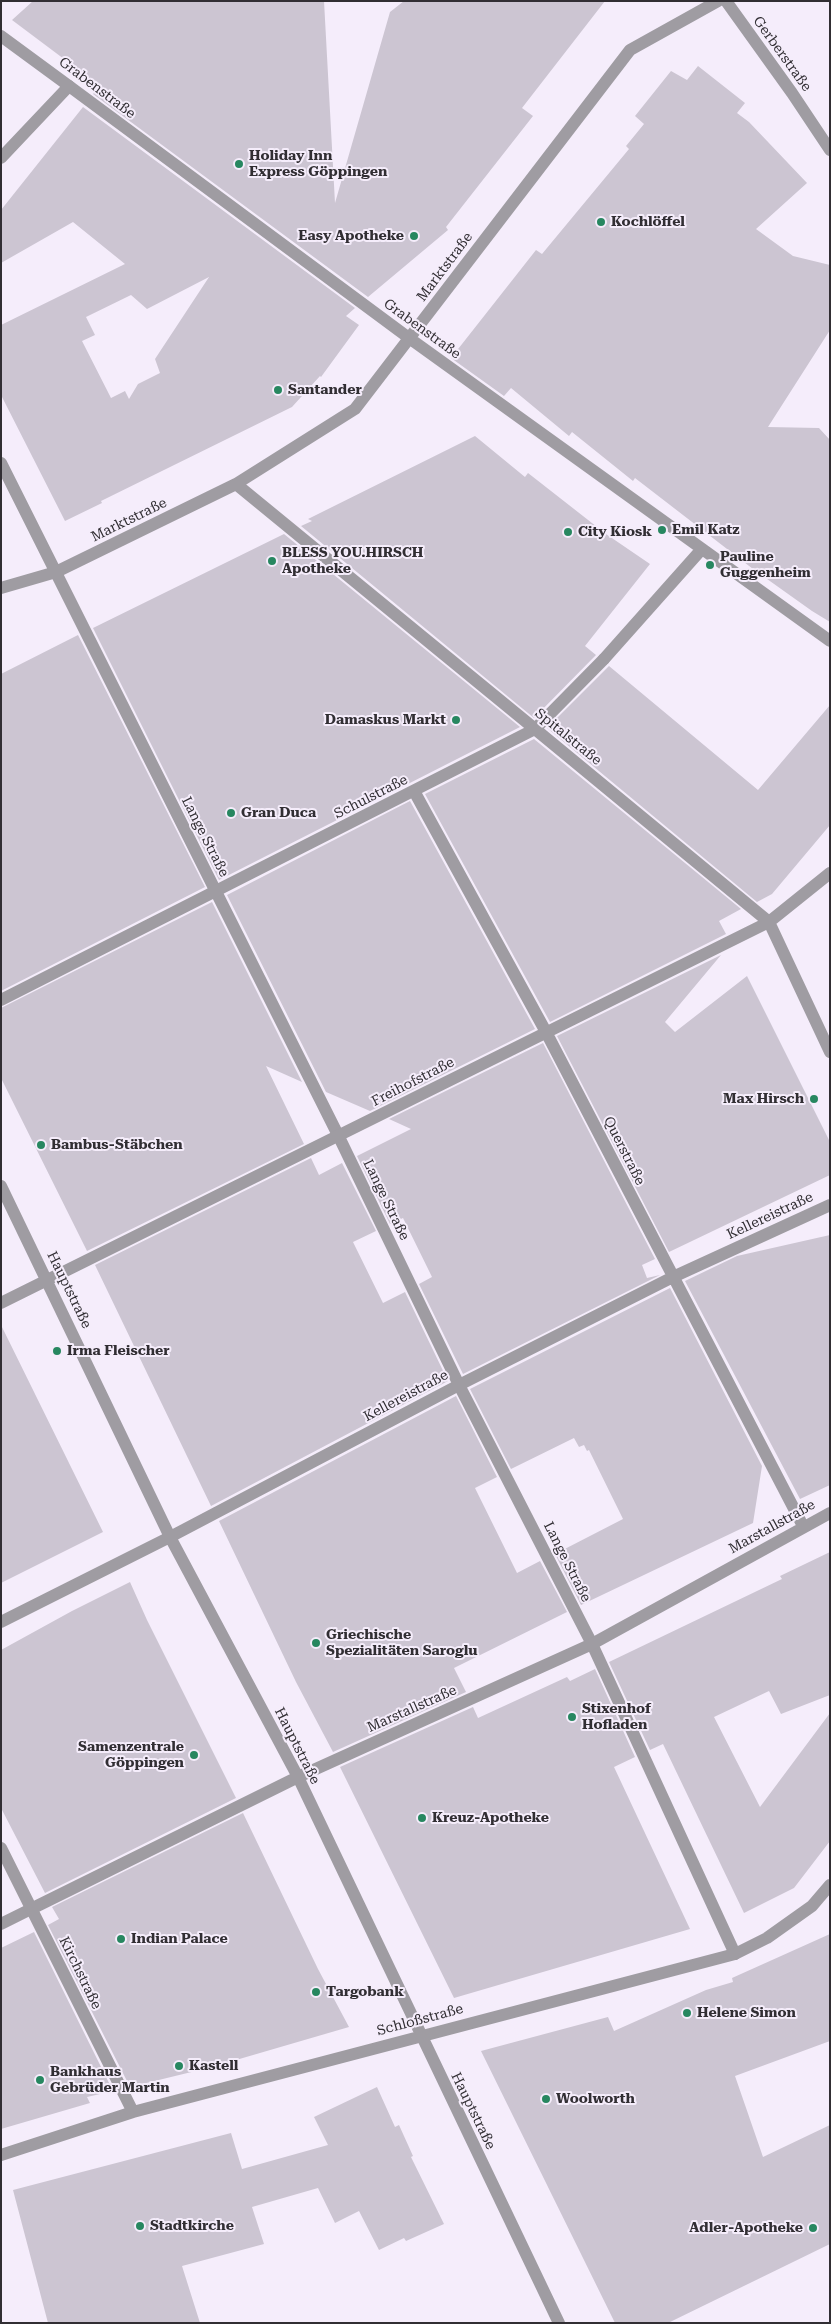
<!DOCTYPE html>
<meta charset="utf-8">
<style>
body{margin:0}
#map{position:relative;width:831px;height:2324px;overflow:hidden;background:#f5edfb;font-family:"Roboto Serif",serif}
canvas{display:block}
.frame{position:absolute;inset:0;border:2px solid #312e33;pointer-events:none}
</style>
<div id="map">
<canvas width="831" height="2324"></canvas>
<div class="frame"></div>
</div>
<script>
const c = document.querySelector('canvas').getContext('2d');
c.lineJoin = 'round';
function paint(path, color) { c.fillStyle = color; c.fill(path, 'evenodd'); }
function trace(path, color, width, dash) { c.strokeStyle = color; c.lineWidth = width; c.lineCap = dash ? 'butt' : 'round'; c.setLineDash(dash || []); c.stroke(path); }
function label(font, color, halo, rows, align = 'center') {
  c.font = font + ' "Roboto Serif",serif'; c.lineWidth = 4; c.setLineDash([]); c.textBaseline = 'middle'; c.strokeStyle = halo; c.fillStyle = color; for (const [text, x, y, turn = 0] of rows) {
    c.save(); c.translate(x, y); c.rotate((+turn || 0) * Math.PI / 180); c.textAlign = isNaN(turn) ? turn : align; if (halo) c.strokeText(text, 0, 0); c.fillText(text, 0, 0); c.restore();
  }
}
paint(new Path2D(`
 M 33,1 L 324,1 L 335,203 L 390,12 L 404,1 L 605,1 L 522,108 L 533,116 L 446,227 L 448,230 L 368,297 L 93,94 L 100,86 L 12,20 Z
 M 698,66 L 745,103 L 737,113 L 749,122 L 807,183 L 756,229 L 793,256 L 830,265 L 830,330 L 768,427 L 819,428 L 830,440 L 830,622 L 812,611 L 753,569 L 635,478 L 633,481 L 572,432 L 569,436 L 511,388 L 504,396 L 451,358 L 536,250 L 542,254 L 629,149 L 626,146 L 644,124 L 635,116 L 671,71 L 687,80 Z
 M 83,107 L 355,308 L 346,316 L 359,325 L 321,377 L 320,376 L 292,407 L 101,501 L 102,503 L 65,521 L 1,395 L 1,325 L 125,264 L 73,222 L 1,263 L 1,210 ZM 209,277 L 155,359 L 160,373 L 138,384 L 129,399 L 125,391 L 111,398 L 82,341 L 95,335 L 86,317 L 131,295 L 147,309 Z
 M 475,436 L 525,477 L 528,473 L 606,534 L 650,564 L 585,646 L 596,655 L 534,718 L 301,526 L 312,521 L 308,519 Z
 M 284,534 L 520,727 L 219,880 L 93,628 Z
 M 78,635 L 205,887 L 1,991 L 1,674 Z
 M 609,666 L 758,790 L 830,705 L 830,825 L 772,894 L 757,902 L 547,728 Z
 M 534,739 L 741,909 L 719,921 L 726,934 L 550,1022 L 425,794 Z
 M 410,801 L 535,1029 L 370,1111 L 326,1092 L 227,895 Z
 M 212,902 L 302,1082 L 266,1066 L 304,1144 L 87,1251 L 1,1078 L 1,1008 Z
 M 721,955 L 665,1022 L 675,1032 L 747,976 L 830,1142 L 830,1175 L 669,1252 L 557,1036 Z
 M 543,1043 L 655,1259 L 642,1265 L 647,1278 L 660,1275 L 463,1374 L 419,1284 L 432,1277 L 403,1218 L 390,1224 L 357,1156 L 411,1129 L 389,1119 Z
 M 311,1158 L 319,1175 L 342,1163 L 376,1231 L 353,1242 L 383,1303 L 405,1292 L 448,1381 L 211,1506 L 95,1265 Z
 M 830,1235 L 830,1485 L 800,1499 L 685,1281 L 737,1256 Z
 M 670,1288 L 762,1466 L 753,1523 L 581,1605 L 555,1554 L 623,1519 L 589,1450 L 587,1451 L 584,1445 L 579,1447 L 574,1438 L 511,1469 L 470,1389 Z
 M 1,1325 L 103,1532 L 1,1583 Z
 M 456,1396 L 497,1477 L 475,1488 L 517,1573 L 540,1561 L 567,1612 L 454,1668 L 466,1692 L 333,1752 L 296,1682 L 219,1521 Z
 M 830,1552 L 830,1695 L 781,1714 L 769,1691 L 714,1717 L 760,1807 L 830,1713 L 830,1841 L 794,1888 L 744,1913 L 663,1744 L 650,1750 L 609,1662 L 782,1579 L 780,1576 Z
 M 130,1582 L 147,1620 L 236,1798 L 45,1893 L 1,1808 L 1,1650 L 72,1611 Z
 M 595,1669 L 635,1757 L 614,1767 L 690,1929 L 454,1998 L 340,1767 L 473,1707 L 478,1718 L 567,1677 L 570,1681 Z
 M 243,1813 L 318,1969 L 349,2027 L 212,2067 L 130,2087 L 48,1925 L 59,1919 L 52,1907 Z
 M 34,1932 L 113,2091 L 87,2097 L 90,2103 L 1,2129 L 1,1948 Z
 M 830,1934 L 830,2041 L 735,2076 L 763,2157 L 830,2125 L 830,2244 L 668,2323 L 615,2323 L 481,2051 L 608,2017 L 614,2031 L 706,1990 L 733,1982 L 732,1978 Z
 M 377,2087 L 395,2127 L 399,2125 L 413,2156 L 411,2157 L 444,2224 L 406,2241 L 404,2238 L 379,2250 L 359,2211 L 335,2223 L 318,2188 L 252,2207 L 264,2244 L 182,2266 L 200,2323 L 48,2323 L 13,2190 L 231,2133 L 242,2169 L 328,2145 L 314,2117 Z`), '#ccc5d2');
trace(new Path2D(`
 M 69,86 L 409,338 L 830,641
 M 1,463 L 339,1137 L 459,1385 L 592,1644 L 735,1954
 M 236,484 L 535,729
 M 1,588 L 56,572 L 236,484 L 355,409 L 630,50 L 718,1
 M 604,659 L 701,550
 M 1,1924 L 31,1909`), '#9f9ca2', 12);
trace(new Path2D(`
 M 726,1 L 792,93 L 830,150
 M 1,36 L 69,86 L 1,158
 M 535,729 L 769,922 L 830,1052
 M 414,791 L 546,1032 L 803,1526
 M 1,1000 L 535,729 L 604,659
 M 1,1186 L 170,1537 L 298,1777 L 559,2323
 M 1,1303 L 769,922 L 830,873
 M 1,1622 L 170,1537 L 459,1385 L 673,1277 L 830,1205
 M 1,1848 L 133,2112
 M 31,1909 L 298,1777 L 592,1644 L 830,1513
 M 1,2155 L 133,2112 L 735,1954 L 767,1938 L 812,1906 L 830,1885`), '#9f9ca2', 12);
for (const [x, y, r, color] of [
 [239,164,5,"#278760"],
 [601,222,5,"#278760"],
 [414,236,5,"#278760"],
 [278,390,5,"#278760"],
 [662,530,5,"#278760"],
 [568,532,5,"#278760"],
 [272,561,5,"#278760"],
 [710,565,5,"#278760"],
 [456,720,5,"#278760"],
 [231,813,5,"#278760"],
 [814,1099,5,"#278760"],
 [41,1145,5,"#278760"],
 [57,1351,5,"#278760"],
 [316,1643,5,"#278760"],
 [572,1717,5,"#278760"],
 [194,1755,5,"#278760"],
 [422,1818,5,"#278760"],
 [121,1939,5,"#278760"],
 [316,1992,5,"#278760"],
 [687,2013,5,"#278760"],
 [179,2066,5,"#278760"],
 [40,2080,5,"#278760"],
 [546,2099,5,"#278760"],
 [140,2226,5,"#278760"],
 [813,2228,5,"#278760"]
]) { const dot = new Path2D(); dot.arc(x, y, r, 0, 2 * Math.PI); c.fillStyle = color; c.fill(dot); trace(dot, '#f5edfb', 2); }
label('14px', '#312e33', '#f5edfb', [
 ["Gerberstraße",782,54,54],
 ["Grabenstraße",97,88,37],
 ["Marktstraße",445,267,-53],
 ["Grabenstraße",422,329,36],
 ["Marktstraße",129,520,-26],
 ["Spitalstraße",568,737,39],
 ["Schulstraße",371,797,-27],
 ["Lange Straße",205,837,63],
 ["Freihofstraße",413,1082,-27],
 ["Querstraße",624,1151,63],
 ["Lange Straße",386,1200,64],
 ["Kellereistraße",770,1216,-25],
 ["Hauptstraße",69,1290,64],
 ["Kellereistraße",406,1396,-28],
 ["Marstallstraße",772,1527,-29],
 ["Lange Straße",567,1562,63],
 ["Marstallstraße",412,1709,-24],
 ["Hauptstraße",297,1746,63],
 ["Kirchstraße",80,1973,64],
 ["Schloßstraße",420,2020,-15],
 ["Hauptstraße",473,2111,64]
]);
label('bold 14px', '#312e33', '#f5edfb', [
 ["Holiday Inn",249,156],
 ["Express Göppingen",249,172],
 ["Kochlöffel",611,222],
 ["Easy Apotheke",404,236,"right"],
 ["Santander",288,390],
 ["Emil Katz",672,530],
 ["City Kiosk",578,532],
 ["BLESS YOU.HIRSCH",282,553],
 ["Apotheke",282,569],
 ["Pauline",720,557],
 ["Guggenheim",720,573],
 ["Damaskus Markt",446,720,"right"],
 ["Gran Duca",241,813],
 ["Max Hirsch",804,1099,"right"],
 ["Bambus-Stäbchen",51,1145],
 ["Irma Fleischer",67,1351],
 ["Griechische",326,1635],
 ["Spezialitäten Saroglu",326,1651],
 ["Stixenhof",582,1709],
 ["Hofladen",582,1725],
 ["Samenzentrale",184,1747,"right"],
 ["Göppingen",184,1763,"right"],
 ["Kreuz-Apotheke",432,1818],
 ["Indian Palace",131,1939],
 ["Targobank",326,1992],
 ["Helene Simon",697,2013],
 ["Kastell",189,2066],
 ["Bankhaus",50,2072],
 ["Gebrüder Martin",50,2088],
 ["Woolworth",556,2099],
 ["Stadtkirche",150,2226],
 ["Adler-Apotheke",803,2228,"right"]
], 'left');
</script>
